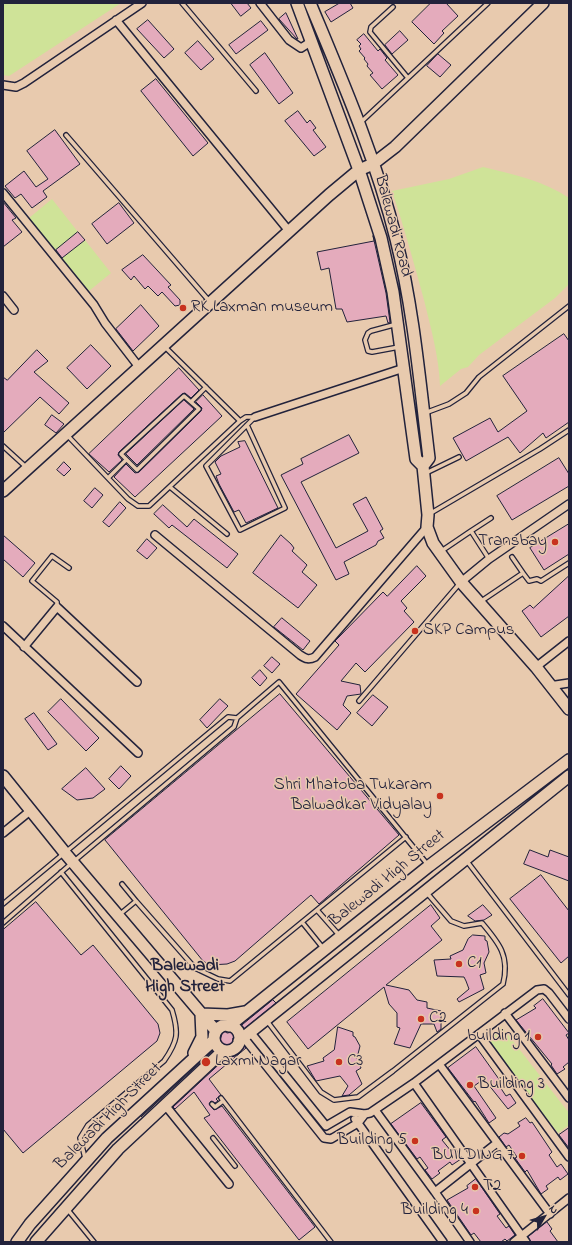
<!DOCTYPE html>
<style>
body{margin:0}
#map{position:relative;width:572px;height:1245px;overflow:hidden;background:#e8caae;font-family:"Indie Flower",sans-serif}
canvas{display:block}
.frame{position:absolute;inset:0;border:4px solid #22223b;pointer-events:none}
.north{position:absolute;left:524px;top:1197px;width:40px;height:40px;-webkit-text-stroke:3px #e8caae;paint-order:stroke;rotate:52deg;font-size:11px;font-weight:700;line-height:16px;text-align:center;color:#22223b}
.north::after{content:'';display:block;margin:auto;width:14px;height:18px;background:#22223b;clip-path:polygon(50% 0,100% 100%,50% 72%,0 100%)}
</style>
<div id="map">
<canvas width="572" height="1245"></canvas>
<div class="frame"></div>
<div class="north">N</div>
</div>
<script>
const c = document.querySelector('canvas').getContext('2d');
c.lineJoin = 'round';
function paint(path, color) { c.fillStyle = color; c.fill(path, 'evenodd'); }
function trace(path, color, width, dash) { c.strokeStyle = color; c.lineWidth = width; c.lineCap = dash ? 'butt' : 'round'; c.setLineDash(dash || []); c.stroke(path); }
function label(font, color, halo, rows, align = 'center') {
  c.font = font + ' "Indie Flower",sans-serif'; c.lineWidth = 3; c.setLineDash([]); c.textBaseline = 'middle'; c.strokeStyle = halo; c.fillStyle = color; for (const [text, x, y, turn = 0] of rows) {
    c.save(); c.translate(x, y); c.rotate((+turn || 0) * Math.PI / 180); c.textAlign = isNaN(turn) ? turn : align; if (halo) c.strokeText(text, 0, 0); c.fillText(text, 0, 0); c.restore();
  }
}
paint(new Path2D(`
 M 3,3 L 121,3 L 9,76 L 3,75 Z
 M 483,167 C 513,174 544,181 569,198 L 569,284 L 555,298 L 479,355 L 468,367 L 461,369 L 440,386 C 439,357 431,329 424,300 C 414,263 404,227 392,191 L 449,179 Z
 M 52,199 L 78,232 L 56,251 L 29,218 Z
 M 85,240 L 111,273 L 89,291 L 62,258 Z
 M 502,1027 L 569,1113 L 569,1125 L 558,1133 L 486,1040 Z`), '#cfe398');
const building = new Path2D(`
 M 231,3 L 247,3 L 251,8 L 241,16 Z
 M 340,3 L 350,3 L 353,8 L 331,22 L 325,12 Z
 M 431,3 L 446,3 L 458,16 L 442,31 L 444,33 L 434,44 L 412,22 Z
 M 286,13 L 298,39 L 297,39 L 279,19 Z
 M 148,20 L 174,49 L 164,58 L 137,29 Z
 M 261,21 L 268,30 L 236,54 L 229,45 Z
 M 400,31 L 408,40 L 392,54 L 385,45 Z
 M 364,34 L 378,51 L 380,49 L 387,58 L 385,60 L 398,75 L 382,89 L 370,75 L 373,73 L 367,66 L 368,64 L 364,59 L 365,58 L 359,51 L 361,49 L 359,46 L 361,44 L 357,40 Z
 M 198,41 L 214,59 L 201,70 L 185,53 Z
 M 265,53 L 293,93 L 279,104 L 250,65 Z
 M 438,54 L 451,65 L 440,77 L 427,66 Z
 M 156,79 L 208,143 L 193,156 L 141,91 Z
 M 298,111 L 307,123 L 310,120 L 316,128 L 313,130 L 326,147 L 314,156 L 285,121 Z
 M 55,130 L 80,164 L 43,191 L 47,197 L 32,208 L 21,194 L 15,198 L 5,186 L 24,171 L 36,187 L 48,179 L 27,151 Z
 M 3,202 L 16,218 L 12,220 L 22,232 L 3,247 Z
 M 119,203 L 134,223 L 107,244 L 92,224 Z
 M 78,232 L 85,240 L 62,258 L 56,250 Z
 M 373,236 L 386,293 L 390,322 L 388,323 L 386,316 L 347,322 L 342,309 L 336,309 L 329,268 L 321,270 L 317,252 L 374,241 Z
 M 143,255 L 171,285 L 168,287 L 180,300 L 180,305 L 175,306 L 162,292 L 158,296 L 148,286 L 145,289 L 134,276 L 131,280 L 122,270 Z
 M 141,305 L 159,326 L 133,351 L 116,329 Z
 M 564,334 L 569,341 L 569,422 L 546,438 L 543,433 L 520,453 L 508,437 L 466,461 L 453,438 L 490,418 L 498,432 L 527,411 L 503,376 Z
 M 91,345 L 111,366 L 87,389 L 67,368 Z
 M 37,350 L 48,361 L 34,372 L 69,403 L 59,414 L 40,397 L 3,433 L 3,377 L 7,380 Z
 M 179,368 L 199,390 L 191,398 L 185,393 L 182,394 L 119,452 L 118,455 L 122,460 L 109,472 L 89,454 Z
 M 203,395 L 222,416 L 135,497 L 114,477 L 126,464 L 135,473 L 139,472 L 201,411 L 202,408 L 196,402 Z
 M 184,400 L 194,409 L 137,465 L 126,454 Z
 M 52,415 L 64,424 L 56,433 L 45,425 Z
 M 349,435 L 359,453 L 301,482 L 336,548 L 368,531 L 353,504 L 366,497 L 383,529 L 380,531 L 384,538 L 378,541 L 376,545 L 344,562 L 349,574 L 336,580 L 281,475 L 303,464 L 301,459 Z
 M 245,441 L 278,508 L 246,523 L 239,510 L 234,512 L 219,484 L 216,476 L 221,474 L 215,462 L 221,456 L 240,447 L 238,442 Z
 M 559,458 L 569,474 L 569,486 L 512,520 L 497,496 Z
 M 64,462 L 71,469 L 64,476 L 57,470 Z
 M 95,488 L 103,495 L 92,508 L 84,501 Z
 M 120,502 L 126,508 L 109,527 L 103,522 Z
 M 163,505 L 187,527 L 194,519 L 238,554 L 227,568 L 172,525 L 169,528 L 154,514 Z
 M 569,524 L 569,554 L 544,570 L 530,548 Z
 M 3,535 L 35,563 L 23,577 L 3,559 Z
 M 281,535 L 291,544 L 294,548 L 292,551 L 307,565 L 302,572 L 317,585 L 298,608 L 253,573 Z
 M 147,539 L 157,548 L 147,559 L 137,551 Z
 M 417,566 L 426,576 L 401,601 L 407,608 L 404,611 L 414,622 L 365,672 L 356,663 L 341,681 L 360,685 L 361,694 L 347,696 L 343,705 L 351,713 L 337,730 L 296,694 L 339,645 L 335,641 L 339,637 L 383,592 L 387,596 Z
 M 569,576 L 569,616 L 541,637 L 522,611 L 530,605 L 533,608 Z
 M 282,618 L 310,641 L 303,650 L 274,627 Z
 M 272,657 L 280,664 L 272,673 L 264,666 Z
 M 260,670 L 267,678 L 260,686 L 252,678 Z
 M 280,694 L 399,835 L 319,904 L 311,895 L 235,961 L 227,964 L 210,965 L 203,961 L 105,840 Z
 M 373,695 L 388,707 L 372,726 L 357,713 Z
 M 61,699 L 99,738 L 86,751 L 48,712 Z
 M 220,699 L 228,706 L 207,728 L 200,720 Z
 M 34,713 L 57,744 L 48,750 L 25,719 Z
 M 121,766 L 131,776 L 119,789 L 109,779 Z
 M 86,768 L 105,789 L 93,798 L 77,800 L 62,789 Z
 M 530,850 L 548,857 L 550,850 L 569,857 L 569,881 L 524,864 Z
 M 541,875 L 569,911 L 569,956 L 561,963 L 510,899 Z
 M 36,902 L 81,955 L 93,945 L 158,1024 L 160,1033 L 157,1041 L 23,1153 L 3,1129 L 3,930 Z
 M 431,905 L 440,918 L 431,926 L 442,940 L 386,985 L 409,990 L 417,1000 L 427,1002 L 427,1008 L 441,1011 L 441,1029 L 437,1032 L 434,1024 L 421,1024 L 410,1048 L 394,1044 L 400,1028 L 397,1027 L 397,1013 L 389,1004 L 384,987 L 308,1049 L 287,1022 Z
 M 483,905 L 492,915 L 484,920 L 475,921 L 468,916 Z
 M 473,935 L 485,936 L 485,940 L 487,941 L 489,952 L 484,963 L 486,973 L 480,975 L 484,989 L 459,1002 L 457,999 L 469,989 L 466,981 L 464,977 L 437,976 L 434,960 L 451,959 L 450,956 L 463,950 L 468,939 Z
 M 543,999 L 569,1033 L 566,1035 L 569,1040 L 569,1062 L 563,1067 L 565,1069 L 557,1074 L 551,1065 L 552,1064 L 516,1020 L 536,1008 L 534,1006 Z
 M 273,1000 L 276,1003 L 233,1038 L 234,1046 L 240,1048 L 244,1046 L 246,1048 L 209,1079 L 221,1095 L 216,1099 L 218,1101 L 215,1103 L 211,1101 L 209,1104 L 214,1110 L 222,1106 L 315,1227 L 299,1240 L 204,1118 L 210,1115 L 194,1092 L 175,1109 L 173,1107 L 228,1056 L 230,1050 L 228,1046 L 222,1044 L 218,1046 L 141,1117 L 219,1045 L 223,1030 L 227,1033 L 233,1032 Z
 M 338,1027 L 353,1032 L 353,1036 L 355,1037 L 360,1046 L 357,1058 L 361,1068 L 356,1071 L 362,1084 L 349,1095 L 342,1096 L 348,1086 L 340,1076 L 316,1081 L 307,1066 L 324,1061 L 323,1058 L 334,1050 Z
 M 476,1047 L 501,1082 L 498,1084 L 506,1096 L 510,1094 L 516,1103 L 508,1109 L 484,1079 L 474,1086 L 496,1118 L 489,1123 L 475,1101 L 474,1102 L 448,1068 Z
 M 421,1103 L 446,1137 L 442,1140 L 451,1151 L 454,1149 L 461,1159 L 452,1165 L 450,1162 L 438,1171 L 440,1173 L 432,1179 L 425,1170 L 428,1168 L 420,1157 L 417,1159 L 391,1124 Z
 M 526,1118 L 530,1123 L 532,1122 L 552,1152 L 549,1155 L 557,1167 L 561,1164 L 568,1174 L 560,1180 L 558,1177 L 546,1186 L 548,1189 L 541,1194 L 527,1170 L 525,1172 L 515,1158 L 517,1157 L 509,1145 L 506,1147 L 499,1137 L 504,1133 L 508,1134 L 520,1126 L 518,1123 Z
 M 569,1128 L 569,1148 L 559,1135 Z
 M 476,1179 L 500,1214 L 497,1216 L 506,1228 L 509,1226 L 515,1235 L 507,1241 L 505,1239 L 501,1242 L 481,1242 L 474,1233 L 471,1235 L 447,1200 L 468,1188 L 467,1186 Z
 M 547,1222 L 552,1229 L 550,1231 L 558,1242 L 531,1242 L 528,1237 Z`);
paint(building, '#e4abbc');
trace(building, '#22223b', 1);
const lane = new Path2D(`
 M 182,3 L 256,91
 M 393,7 L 371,27 L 370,32 L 408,78
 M 360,123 L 488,3
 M 66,135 L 210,302
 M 397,324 L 371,331 L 368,333 L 365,340 L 368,351 L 372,352 L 399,347
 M 164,346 L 240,421
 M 184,396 L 199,409 L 137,470 L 121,454 Z
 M 191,402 L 206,387
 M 425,413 L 449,404 L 466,393 L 479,377 L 569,306
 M 247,425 L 285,508 L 240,530 L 206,466 L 255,417
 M 66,434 L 128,499 L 138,506 L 149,506 L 240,421 L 246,417 L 255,417
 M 3,446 L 26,467
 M 426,473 L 459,457
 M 108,478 L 126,460
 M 170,487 L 227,534
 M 431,513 L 540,449 L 569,430
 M 471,531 L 491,518
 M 440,552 L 471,531 L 489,559
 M 512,557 L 523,573
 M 480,602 L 523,573 L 529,581 L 537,579 L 541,581 L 569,563
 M 57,607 L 57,602 L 32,581 L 52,556 L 69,568
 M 359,701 L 460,583
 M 237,718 L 279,682 L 428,865
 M 466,860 L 569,995
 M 61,872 L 172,1010 C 179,1033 178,1041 164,1061 L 88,1125 L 80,1138 L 85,1158
 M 122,884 L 136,901
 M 3,904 L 228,717 L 237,718 L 234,727 L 73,862 L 3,923
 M 317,910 L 339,935
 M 119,915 L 136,901 L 195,968 L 218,979 L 230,981 L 406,837
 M 302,922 L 323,948
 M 267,1021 L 321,1092 L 334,1100 L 358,1097 L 393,1071 L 503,984 C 510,956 499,943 482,923 L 464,926 L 451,921 L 427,893
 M 221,1098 L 331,1242
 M 212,1104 L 215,1107 L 223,1101
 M 213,1138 L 235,1166
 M 68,1210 L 94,1242`);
const street = new Path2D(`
 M 260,3 L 289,40 L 301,48 L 312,41
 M 116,20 L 289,231
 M 3,85 L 16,87 L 24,83 L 142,3
 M 3,193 L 94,305 L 105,323 L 139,367
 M 3,296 L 14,310
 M 255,417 L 404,368
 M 155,535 L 300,655 C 306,659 309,660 315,657 L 427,527
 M 461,582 L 489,559 L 569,504
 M 3,626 L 138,753
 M 24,647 L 57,607 L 137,682
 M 536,667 L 569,641
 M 549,686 L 569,683
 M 3,833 L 30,811
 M 505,1013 L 569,1098
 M 251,1033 L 326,1126 L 350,1112 L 365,1114 L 370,1113 L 414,1083 L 537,990 L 544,989 L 549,993 L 569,1019
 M 479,1034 L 569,1157
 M 244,1038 L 324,1138 L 331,1139 L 358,1123 L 365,1114
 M 439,1064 L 550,1214
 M 414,1083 L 526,1242
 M 165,1105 L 229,1184
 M 375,1110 L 435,1192 L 497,1143
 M 355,1119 L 443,1242
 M 435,1192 L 470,1242
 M 514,1242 L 569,1198`);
const secondary = new Path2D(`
 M 297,3 L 359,170 L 381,238 L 393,292 L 416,459 L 423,466 L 428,515 L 427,527 L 433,543 L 461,582 L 536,667 L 569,709
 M 310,3 C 342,80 376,158 396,239 C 414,311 420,385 429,458 L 423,466
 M 3,491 L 329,195 L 359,170 L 373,164 L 395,147 L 543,3
 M 3,776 L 65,853 L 216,1031
 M 201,1014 L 228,1015 L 245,1012
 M214 1038a13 13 0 1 1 26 0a13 13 0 1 1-26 0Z
 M 229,1026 L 429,866 L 569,760
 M 239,1041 L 569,776
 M 194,1053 L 202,1037 L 201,1014
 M 17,1242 L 30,1224 L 107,1138 L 214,1040
 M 36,1242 L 118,1149 L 223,1051`);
trace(lane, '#22223b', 6);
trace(street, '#22223b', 10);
trace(secondary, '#22223b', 14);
trace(lane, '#e8caae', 3.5);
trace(street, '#e8caae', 7);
trace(secondary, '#e8caae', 11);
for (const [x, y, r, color] of [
 [183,308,4,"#c8321e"],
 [555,542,4,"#c8321e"],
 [415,631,4,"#c8321e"],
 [440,796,4,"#c8321e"],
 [459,964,4,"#c8321e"],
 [421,1019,4,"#c8321e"],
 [538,1037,4,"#c8321e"],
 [206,1062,5,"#c8321e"],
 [339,1062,4,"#c8321e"],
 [470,1085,4,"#c8321e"],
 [415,1141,4,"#c8321e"],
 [522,1156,4,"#c8321e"],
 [475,1187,4,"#c8321e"],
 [476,1211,4,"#c8321e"]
]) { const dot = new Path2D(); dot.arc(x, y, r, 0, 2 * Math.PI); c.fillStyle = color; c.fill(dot); trace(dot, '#e8caae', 1.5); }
label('17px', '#22223b', '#e8caae', [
 ["Balewadi Road",392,226,75],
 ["Balewadi High Street",388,879,-39],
 ["Balewadi High Street",109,1117,-45]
]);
label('17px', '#22223b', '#e8caae', [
 ["RK Laxman museum",191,308],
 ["Transbay",547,542,"right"],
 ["SKP Campus",423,631],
 ["Shri Mhatoba Tukaram",432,786,"right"],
 ["Balwadkar Vidyalay",432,806,"right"],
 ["C1",467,964],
 ["C2",429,1019],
 ["building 1",530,1037,"right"],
 ["Laxmi Nagar",215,1062],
 ["C3",347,1062],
 ["Building 3",478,1085],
 ["Building 5",407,1141,"right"],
 ["BUILDING 7",514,1156,"right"],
 ["T2",483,1187],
 ["Building 4",468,1211,"right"]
], 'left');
label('bold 18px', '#22223b', '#e8caae', [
 ["Balewadi",185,967],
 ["High Street",185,988]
]);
</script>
